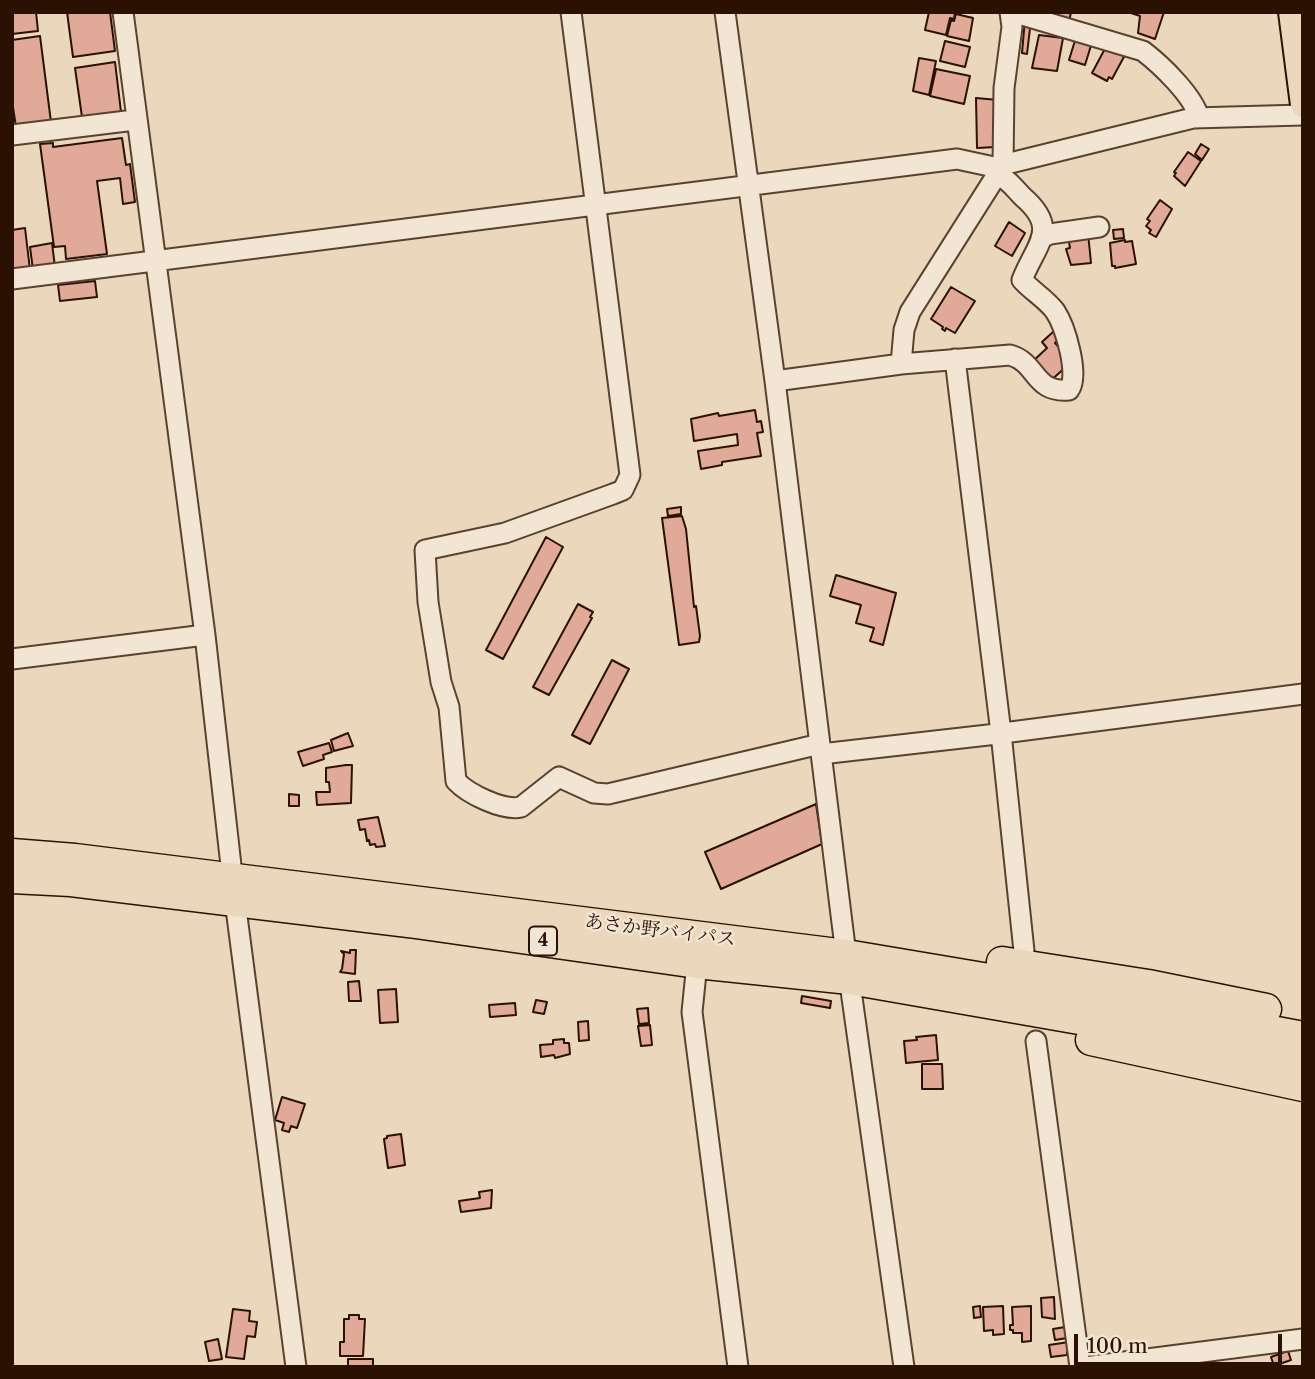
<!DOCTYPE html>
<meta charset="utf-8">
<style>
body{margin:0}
#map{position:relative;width:1315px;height:1379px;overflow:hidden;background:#ebd7bc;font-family:"Libre Caslon Text",serif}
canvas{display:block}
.frame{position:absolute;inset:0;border:14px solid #2b1102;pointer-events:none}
.scale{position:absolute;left:1074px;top:1334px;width:208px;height:32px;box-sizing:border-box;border:4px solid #2b1102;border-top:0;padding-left:9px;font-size:21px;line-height:24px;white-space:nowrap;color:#2b1102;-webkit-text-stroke:5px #f2e5d3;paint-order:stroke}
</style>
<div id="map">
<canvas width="1315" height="1379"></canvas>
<div class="frame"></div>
<div class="scale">100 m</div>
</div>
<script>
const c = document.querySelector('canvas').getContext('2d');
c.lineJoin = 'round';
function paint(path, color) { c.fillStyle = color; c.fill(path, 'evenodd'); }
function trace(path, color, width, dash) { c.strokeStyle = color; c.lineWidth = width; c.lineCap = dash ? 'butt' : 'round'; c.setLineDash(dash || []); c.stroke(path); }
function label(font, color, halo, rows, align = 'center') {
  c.font = font + ' "Libre Caslon Text","Noto Serif JP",serif'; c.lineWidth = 5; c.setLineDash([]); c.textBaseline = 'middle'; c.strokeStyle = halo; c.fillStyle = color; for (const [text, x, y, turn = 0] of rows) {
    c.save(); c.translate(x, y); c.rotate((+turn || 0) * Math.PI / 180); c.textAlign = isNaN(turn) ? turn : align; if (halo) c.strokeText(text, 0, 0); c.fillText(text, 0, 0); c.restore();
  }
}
const building = new Path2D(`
 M 12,12 L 36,12 L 38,31 L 12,34 Z
 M 67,12 L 110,12 L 115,51 L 73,57 Z
 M 929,12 L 955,12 L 954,19 L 950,18 L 946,35 L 925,30 Z
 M 1036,12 L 1071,12 L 1069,22 Z
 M 1128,12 L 1164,12 L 1155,39 L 1138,33 L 1140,16 Z
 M 956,14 L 973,18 L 969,41 L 947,36 L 951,20 L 954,21 Z
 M 1025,19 L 1031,20 L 1027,54 L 1022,53 Z
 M 1077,34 L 1093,39 L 1085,65 L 1069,60 Z
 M 1039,35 L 1063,38 L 1057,71 L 1032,68 Z
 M 40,36 L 51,122 L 16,127 L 12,101 L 12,40 Z
 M 945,41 L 970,47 L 965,67 L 940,61 Z
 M 1108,43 L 1126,53 L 1112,79 L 1109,77 L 1107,81 L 1092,73 Z
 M 919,58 L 936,61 L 929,95 L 913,91 Z
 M 115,62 L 121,112 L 82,117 L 75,68 Z
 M 936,69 L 970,76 L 964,104 L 930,96 Z
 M 976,98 L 998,100 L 996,147 L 977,148 Z
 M 122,138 L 126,165 L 130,164 L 135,202 L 123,204 L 120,178 L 97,181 L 107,254 L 66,259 L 65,246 L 54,247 L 40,144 L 53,143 L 53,147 Z
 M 1201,144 L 1209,149 L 1202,160 L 1195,154 Z
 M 1188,152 L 1201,161 L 1185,186 L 1174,176 L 1176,173 L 1174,172 Z
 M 1160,200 L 1172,209 L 1156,237 L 1149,233 L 1151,230 L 1146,226 L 1150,221 L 1147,219 Z
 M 1009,222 L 1025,233 L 1012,256 L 995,246 Z
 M 25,228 L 30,270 L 12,272 L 12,230 Z
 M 1123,229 L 1124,238 L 1114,239 L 1113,230 Z
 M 1088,233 L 1091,263 L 1071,265 L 1066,249 L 1070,248 L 1068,236 Z
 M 1125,240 L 1125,242 L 1132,241 L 1136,264 L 1115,268 L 1115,266 L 1112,266 L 1110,243 Z
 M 52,243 L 55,267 L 33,270 L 30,247 Z
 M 95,281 L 97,297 L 60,301 L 58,285 Z
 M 951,287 L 975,301 L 955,333 L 946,328 L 945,331 L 942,329 L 943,327 L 931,319 Z
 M 1054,331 L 1060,338 L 1055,343 L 1067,356 L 1067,366 L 1049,382 L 1032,362 L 1047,348 L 1042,342 Z
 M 755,410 L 757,422 L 761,421 L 763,432 L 757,433 L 761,456 L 722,462 L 722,465 L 701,469 L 698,451 L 738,445 L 737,434 L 694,441 L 691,419 L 718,413 L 719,416 Z
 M 681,507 L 681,514 L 668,516 L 667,509 Z
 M 682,516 L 686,529 L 694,607 L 696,606 L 700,636 L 699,642 L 679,645 L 662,518 Z
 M 546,537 L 563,547 L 503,659 L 486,650 Z
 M 836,575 L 896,593 L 883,645 L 870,641 L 874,628 L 856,623 L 861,605 L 830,596 Z
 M 578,604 L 593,612 L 590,617 L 592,618 L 549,695 L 533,687 Z
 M 612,660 L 629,669 L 590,744 L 572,735 Z
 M 348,733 L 353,746 L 334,751 L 331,740 Z
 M 329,743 L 332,752 L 323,755 L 324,759 L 303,766 L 298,752 Z
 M 346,765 L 352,765 L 351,803 L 317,805 L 316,792 L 330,792 L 329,782 L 326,782 L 326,768 Z
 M 289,794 L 299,795 L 299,806 L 289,806 Z
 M 816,804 L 822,844 L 721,889 L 705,852 Z
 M 378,817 L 385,846 L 376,847 L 375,844 L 370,845 L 369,840 L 367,841 L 365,829 L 360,830 L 358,820 Z
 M 350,950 L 356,950 L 355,974 L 340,972 L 342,969 L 344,954 L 341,951 L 350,953 Z
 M 359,981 L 361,1001 L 349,1001 L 348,982 Z
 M 396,989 L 398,1022 L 380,1023 L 378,990 Z
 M 802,996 L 831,1001 L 830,1008 L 801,1003 Z
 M 536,1000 L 547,1002 L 544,1014 L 533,1012 Z
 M 515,1003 L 516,1015 L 490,1017 L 489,1005 Z
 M 648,1008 L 649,1023 L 639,1024 L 637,1009 Z
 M 588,1021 L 589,1040 L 579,1041 L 578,1022 Z
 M 650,1025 L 652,1045 L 641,1046 L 638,1026 Z
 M 936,1035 L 938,1060 L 906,1063 L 904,1041 L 917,1040 L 916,1037 Z
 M 564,1039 L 564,1043 L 569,1043 L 570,1054 L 555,1058 L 554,1055 L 541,1057 L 540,1045 L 553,1044 L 553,1040 Z
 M 922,1064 L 942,1064 L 943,1089 L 922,1089 Z
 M 282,1097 L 305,1104 L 297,1128 L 291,1126 L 289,1132 L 282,1130 L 284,1123 L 275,1120 Z
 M 401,1134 L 405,1165 L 388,1168 L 384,1139 L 387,1138 L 387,1136 Z
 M 492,1190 L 491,1208 L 461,1212 L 459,1201 L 480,1198 L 479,1192 Z
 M 1054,1297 L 1055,1319 L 1042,1317 L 1041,1298 Z
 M 980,1306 L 981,1317 L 974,1318 L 973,1307 Z
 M 1003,1306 L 1004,1334 L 993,1335 L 993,1330 L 984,1331 L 983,1307 Z
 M 1031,1306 L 1031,1341 L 1022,1342 L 1022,1333 L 1013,1333 L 1013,1330 L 1010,1330 L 1010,1325 L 1013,1325 L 1012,1307 Z
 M 233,1309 L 250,1311 L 249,1321 L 257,1322 L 255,1337 L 247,1336 L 244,1359 L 226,1357 Z
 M 349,1315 L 359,1315 L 359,1319 L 365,1319 L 363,1356 L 340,1356 L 340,1342 L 344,1342 L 344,1319 L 349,1319 Z
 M 1065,1327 L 1067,1338 L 1055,1340 L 1053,1329 Z
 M 218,1339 L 222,1359 L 209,1361 L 205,1342 Z
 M 1069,1342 L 1070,1351 L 1067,1352 L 1067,1355 L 1051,1357 L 1049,1345 Z
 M 1288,1351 L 1291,1360 L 1274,1366 L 1271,1357 Z
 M 348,1359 L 373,1359 L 373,1367 L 348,1367 Z`);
paint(building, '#e1a997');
trace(building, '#2b1102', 2);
const minor = new Path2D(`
 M 123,12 L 205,635 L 235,901 L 296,1367
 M 571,12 L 630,475 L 623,490 L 613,494 L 505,533 L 425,550 L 428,602 L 441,682 L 449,707 L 456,781 C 468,794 503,811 521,807 L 559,777 L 594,793 L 608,794 L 820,744
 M 725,12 L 775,381 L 846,955 L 904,1367
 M 1012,12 L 1143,51 C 1160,64 1194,96 1199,118
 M 12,135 L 135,120
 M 1041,238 L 1050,234 L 1099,227
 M 12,279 L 957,159 L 994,167 L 1193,118 L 1303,115
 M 955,359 L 1001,733 L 1024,951
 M 901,364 L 904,330 L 910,312 L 1003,165 L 1004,88 L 1012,27 L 1010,12
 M 775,381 L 901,364 L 1010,355 C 1038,363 1033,393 1069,390 C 1080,375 1065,326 1055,311 C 1046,299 1032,291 1022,280 C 1036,244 1060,229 1023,197 C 1015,189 1008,179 998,175
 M 12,659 L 205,635
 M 821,754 L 988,735 L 1303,694
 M 697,963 L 692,1012 L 738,1367
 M 1036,1041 L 1080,1367
 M 1085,1367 L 1303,1339`);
const major = new Path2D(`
 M 1291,12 L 1303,105`);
const highway = new Path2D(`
 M 12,854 L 75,859 L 846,955 L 1078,994 L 1303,1037
 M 12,878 L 71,881 L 235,901 L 417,923 L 697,963 L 850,979 L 1303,1058
 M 1002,962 L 1148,985 L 1266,1009
 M 1091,1040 L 1303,1086`);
trace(minor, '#5b4230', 23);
trace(major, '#2b1102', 28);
trace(highway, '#2b1102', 33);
trace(minor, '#f2e5d3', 19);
trace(major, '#ebd7bc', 24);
trace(highway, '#ebd7bc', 30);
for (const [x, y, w] of [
 [543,941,28]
]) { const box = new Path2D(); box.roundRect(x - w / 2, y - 14.5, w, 29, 5); c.fillStyle = '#f2e5d3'; c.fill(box); trace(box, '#2b1102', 2); }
label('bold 18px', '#2b1102', null, [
 ["4",543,941]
]);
label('19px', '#2b1102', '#f2e5d3', [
 ["あさか野バイパス",660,931,7]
]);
</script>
